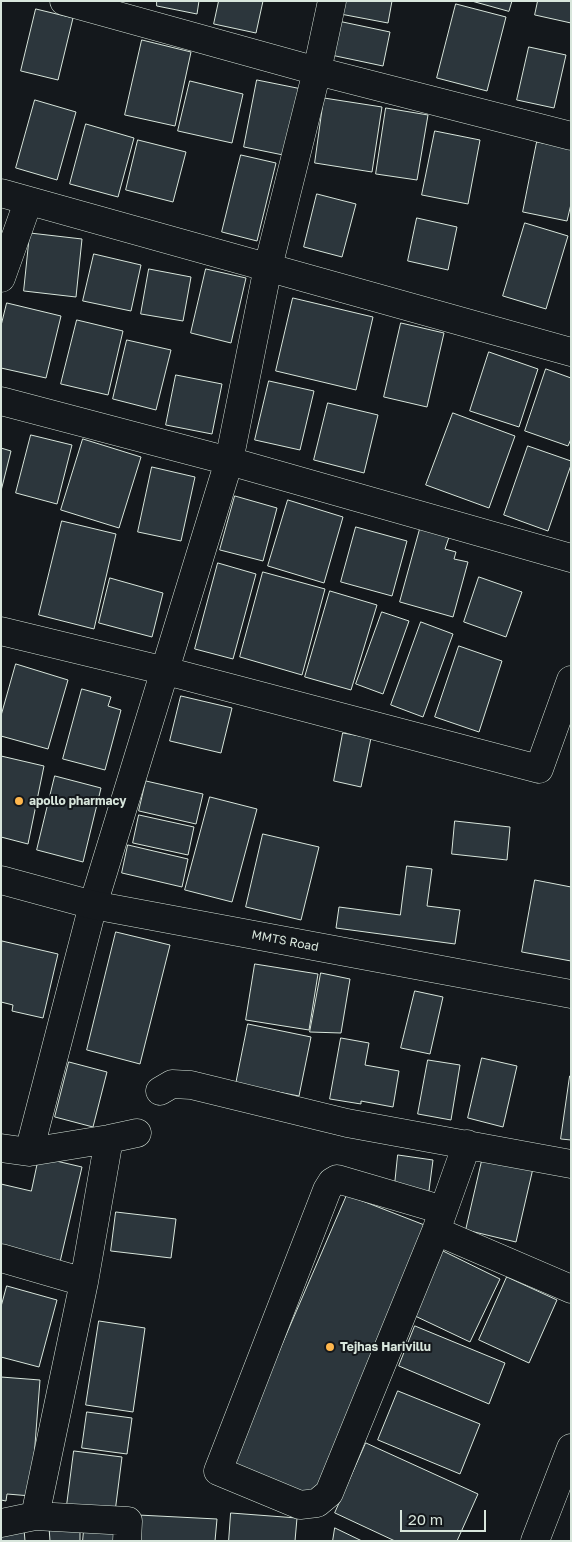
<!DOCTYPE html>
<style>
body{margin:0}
#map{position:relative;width:572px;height:1542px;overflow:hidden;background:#14181c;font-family:"Golos Text",sans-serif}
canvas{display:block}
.frame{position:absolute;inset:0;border:2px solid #d8e6dc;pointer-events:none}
.scale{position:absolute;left:400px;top:1510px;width:86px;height:22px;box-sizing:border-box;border:2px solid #d8e6dc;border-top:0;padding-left:6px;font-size:15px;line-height:18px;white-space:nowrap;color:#d8e6dc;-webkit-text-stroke:4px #14181c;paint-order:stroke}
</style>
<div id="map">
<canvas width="572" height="1542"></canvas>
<div class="frame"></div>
<div class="scale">20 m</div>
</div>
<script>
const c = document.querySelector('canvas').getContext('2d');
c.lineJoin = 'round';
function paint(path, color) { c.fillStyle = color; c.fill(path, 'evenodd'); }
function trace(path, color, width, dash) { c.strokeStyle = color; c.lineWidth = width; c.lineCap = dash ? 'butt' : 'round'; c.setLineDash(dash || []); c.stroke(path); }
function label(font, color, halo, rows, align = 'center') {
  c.font = font + ' "Golos Text",sans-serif'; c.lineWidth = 4; c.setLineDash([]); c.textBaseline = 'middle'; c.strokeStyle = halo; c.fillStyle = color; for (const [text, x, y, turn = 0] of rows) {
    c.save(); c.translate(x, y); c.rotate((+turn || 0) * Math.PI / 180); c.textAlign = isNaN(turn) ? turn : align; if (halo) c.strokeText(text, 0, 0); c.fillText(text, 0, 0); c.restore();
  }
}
const building = new Path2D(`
 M 157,1 L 199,1 L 197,14 L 157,6 Z
 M 219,1 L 263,1 L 256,33 L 214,24 Z
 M 337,1 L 392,1 L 388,23 L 335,13 Z
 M 472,1 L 512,1 L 509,11 Z
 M 538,1 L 571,1 L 571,23 L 535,15 Z
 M 456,4 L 506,17 L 487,91 L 437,78 Z
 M 36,9 L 73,18 L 58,80 L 21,71 Z
 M 338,21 L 390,32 L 383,66 L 331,55 Z
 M 142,40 L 191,52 L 175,126 L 125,115 Z
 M 529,47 L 566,55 L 554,108 L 517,100 Z
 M 257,80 L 302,89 L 288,156 L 244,147 Z
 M 190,81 L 243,94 L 232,143 L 178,131 Z
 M 324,98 L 382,107 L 372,172 L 315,163 Z
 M 35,100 L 76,112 L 57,180 L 16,168 Z
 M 386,108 L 428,115 L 417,180 L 376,174 Z
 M 86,124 L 134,138 L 118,197 L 70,184 Z
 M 435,131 L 480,140 L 468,204 L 422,195 Z
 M 138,140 L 186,152 L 173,202 L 126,190 Z
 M 537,142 L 571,148 L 571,204 L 567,221 L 523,212 Z
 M 241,155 L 276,163 L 257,241 L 222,232 Z
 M 317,194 L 356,204 L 342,257 L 304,247 Z
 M 417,218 L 457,227 L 448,270 L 408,261 Z
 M 525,223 L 568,236 L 546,309 L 503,296 Z
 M 30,233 L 82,239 L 76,297 L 24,291 Z
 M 94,254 L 141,265 L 131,311 L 83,301 Z
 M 149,269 L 191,277 L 183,321 L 141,314 Z
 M 206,269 L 246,278 L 231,343 L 191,333 Z
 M 293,298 L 373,317 L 356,390 L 276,371 Z
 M 7,303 L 61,316 L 46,378 L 1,368 L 1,326 Z
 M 77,320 L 123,331 L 108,395 L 61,384 Z
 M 401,323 L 444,333 L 427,407 L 384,397 Z
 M 127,340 L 171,350 L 156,410 L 113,399 Z
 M 489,352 L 538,369 L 519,427 L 470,411 Z
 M 546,369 L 571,378 L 571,439 L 568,446 L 525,431 Z
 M 176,375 L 222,384 L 212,434 L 166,425 Z
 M 269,381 L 314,391 L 300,450 L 255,440 Z
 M 328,403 L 378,415 L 364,473 L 314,460 Z
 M 453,413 L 515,436 L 489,508 L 426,485 Z
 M 31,435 L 72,445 L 57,504 L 16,493 Z
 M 83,439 L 141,457 L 119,528 L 61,510 Z
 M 528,446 L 571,461 L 571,465 L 548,531 L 504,515 Z
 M 1,448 L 11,451 L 1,491 Z
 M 152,467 L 195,477 L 181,541 L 138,532 Z
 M 235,496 L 277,508 L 263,561 L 220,550 Z
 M 288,500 L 343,517 L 324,583 L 268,566 Z
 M 62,521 L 116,534 L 94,629 L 39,615 Z
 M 356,527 L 407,541 L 392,596 L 341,582 Z
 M 420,529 L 449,537 L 445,549 L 456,552 L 454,559 L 468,562 L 453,617 L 400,602 Z
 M 218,563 L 256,574 L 233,659 L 195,649 Z
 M 263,572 L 325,589 L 302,675 L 240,657 Z
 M 479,577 L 522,592 L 506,637 L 464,622 Z
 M 110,578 L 163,593 L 152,637 L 99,623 Z
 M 330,591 L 377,605 L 351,690 L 305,677 Z
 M 382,612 L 409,621 L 383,694 L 356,684 Z
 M 421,622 L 453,634 L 423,717 L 391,705 Z
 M 459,646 L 502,661 L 479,732 L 435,717 Z
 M 16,664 L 68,680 L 48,749 L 1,736 L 1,716 Z
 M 82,689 L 111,697 L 108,706 L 121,710 L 105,770 L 63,759 Z
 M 181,696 L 232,708 L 221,753 L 170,741 Z
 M 343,733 L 371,738 L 361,787 L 334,781 Z
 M 1,756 L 44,766 L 28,844 L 1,837 Z
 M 55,776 L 101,788 L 83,862 L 37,850 Z
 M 146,781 L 203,794 L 196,824 L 139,811 Z
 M 210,797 L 257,809 L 232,902 L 185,890 Z
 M 139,815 L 194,827 L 188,855 L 133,843 Z
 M 455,821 L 510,827 L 507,860 L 452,854 Z
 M 263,834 L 319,847 L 301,920 L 246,907 Z
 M 128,845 L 188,859 L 182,887 L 122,873 Z
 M 407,866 L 432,869 L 427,906 L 460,910 L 455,944 L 336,928 L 339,907 L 400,915 Z
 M 535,880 L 571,887 L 571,961 L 522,952 Z
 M 116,932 L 170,945 L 140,1064 L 87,1050 Z
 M 2,941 L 58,954 L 43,1018 L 12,1011 L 13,1005 L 1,1002 Z
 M 255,964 L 318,974 L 309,1030 L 246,1020 Z
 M 321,973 L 350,979 L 341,1033 L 310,1032 Z
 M 415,991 L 443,997 L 430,1054 L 401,1048 Z
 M 248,1024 L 311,1037 L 299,1096 L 236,1084 Z
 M 341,1038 L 369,1043 L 365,1065 L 399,1071 L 393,1107 L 361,1101 L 361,1104 L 330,1099 Z
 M 482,1058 L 517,1066 L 503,1127 L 468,1118 Z
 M 428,1060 L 460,1065 L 451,1120 L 418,1114 Z
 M 69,1062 L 107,1072 L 93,1127 L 55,1117 Z
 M 570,1076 L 571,1076 L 571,1140 L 561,1139 Z
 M 484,1152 L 534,1164 L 516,1242 L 466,1230 Z
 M 398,1155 L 433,1160 L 428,1198 L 394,1194 Z
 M 39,1157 L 82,1167 L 60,1262 L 1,1249 L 1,1184 L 31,1191 Z
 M 347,1195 L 427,1226 L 317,1503 L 229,1468 Z
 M 116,1212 L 176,1219 L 171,1258 L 111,1251 Z
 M 443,1251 L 500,1279 L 470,1342 L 413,1315 Z
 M 507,1277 L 557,1300 L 529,1363 L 479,1340 Z
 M 7,1286 L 57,1300 L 39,1367 L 1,1357 L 1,1307 Z
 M 99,1321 L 145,1328 L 133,1412 L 86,1405 Z
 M 415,1326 L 505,1363 L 489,1404 L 399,1366 Z
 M 1,1377 L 40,1380 L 31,1496 L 7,1494 L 6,1501 L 1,1500 Z
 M 398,1391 L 480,1424 L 460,1474 L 378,1440 Z
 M 87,1412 L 132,1418 L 127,1454 L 82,1448 Z
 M 366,1443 L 478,1494 L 457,1541 L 395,1541 L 335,1513 Z
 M 74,1451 L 122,1457 L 115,1512 L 67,1505 Z
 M 231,1513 L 297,1518 L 295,1541 L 229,1541 Z
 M 138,1515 L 217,1519 L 215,1541 L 136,1541 Z
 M 80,1526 L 80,1541 L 50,1541 L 49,1527 Z
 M 335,1528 L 362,1541 L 333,1541 Z
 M 24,1529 L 25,1541 L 1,1541 L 1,1530 Z
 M 84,1530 L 122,1531 L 121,1541 L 83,1541 Z`);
paint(building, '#2c363c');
trace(building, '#d8e6dc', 1);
const minor = new Path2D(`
 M 64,1 L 317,71 L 571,136
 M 1,193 L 571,352
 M 1,278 L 28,202
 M 1,401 L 229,461 L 571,558
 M 1,631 L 166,671 L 539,769 L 571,680
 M 160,1091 L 172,1084 L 191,1085 L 347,1123 L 571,1164
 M 1,1148 L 29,1152 L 109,1139 L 137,1133
 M 29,1152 L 93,905 L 229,461 L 268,267 L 317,71 L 332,1
 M 443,1210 L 337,1179 L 332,1182 L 327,1190 L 218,1471 L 300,1505 L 317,1503 L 329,1493 L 436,1231 L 467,1144
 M 436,1231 L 571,1289
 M 1,1258 L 84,1282
 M 35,1516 L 84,1282 L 109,1139
 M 1,1523 L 35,1516 L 128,1521 L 127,1541
 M 535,1541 L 571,1448`);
const major = new Path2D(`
 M 1,880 L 93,905 L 571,994`);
trace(minor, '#d8e6dc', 29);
trace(major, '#d8e6dc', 29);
trace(minor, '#14181c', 28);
trace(major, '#14181c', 28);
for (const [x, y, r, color] of [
 [19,801,5,"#ffb74d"],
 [330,1347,5,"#ffb74d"]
]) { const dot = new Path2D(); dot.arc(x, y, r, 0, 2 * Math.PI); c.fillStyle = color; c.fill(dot); trace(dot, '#14181c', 2); }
label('bold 12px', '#d8e6dc', '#14181c', [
 ["apollo pharmacy",29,801],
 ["Tejhas Harivillu",340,1347]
], 'left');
label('12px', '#d8e6dc', '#14181c', [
 ["MMTS Road",285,941,11]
]);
</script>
